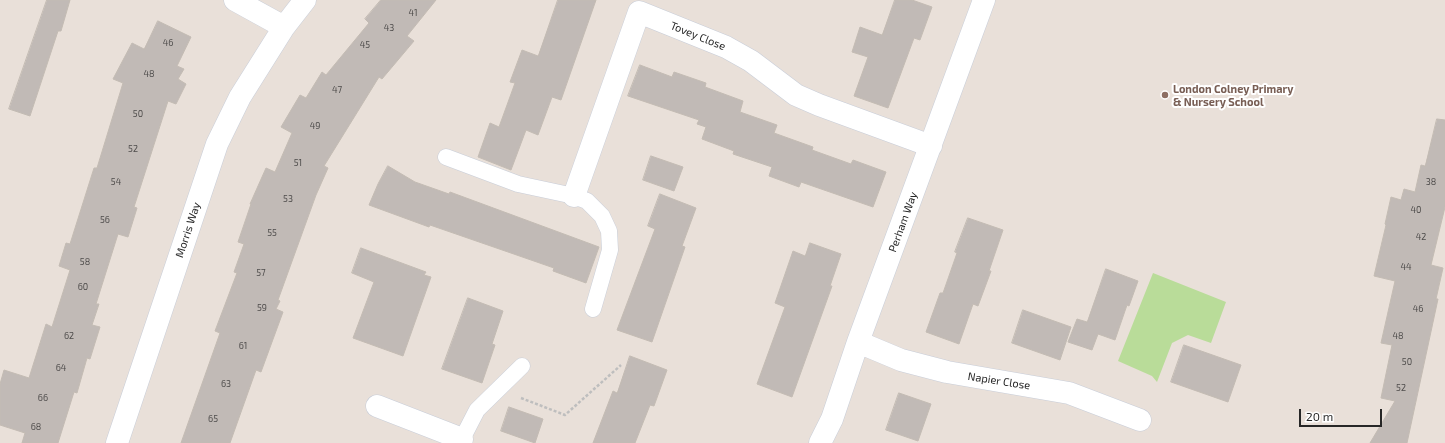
<!DOCTYPE html>
<style>
body{margin:0}
#map{position:relative;width:1445px;height:443px;overflow:hidden;background:#e9e0d9;font-family:"Exo 2",sans-serif}
canvas{display:block}
.scale{position:absolute;left:1299px;top:409px;width:83px;height:18px;box-sizing:border-box;border:2px solid #272727;border-top:0;padding-left:5px;font-size:12px;line-height:14px;white-space:nowrap;color:#272727;-webkit-text-stroke:3px #fff;paint-order:stroke}
</style>
<div id="map">
<canvas width="1445" height="443"></canvas>
<div class="scale">20 m</div>
</div>
<script>
const c = document.querySelector('canvas').getContext('2d');
c.lineJoin = 'round';
function paint(path, color) { c.fillStyle = color; c.fill(path, 'evenodd'); }
function trace(path, color, width, dash) { c.strokeStyle = color; c.lineWidth = width; c.lineCap = dash ? 'butt' : 'round'; c.setLineDash(dash || []); c.stroke(path); }
function label(font, color, halo, rows, align = 'center') {
  c.font = font + ' "Exo 2",sans-serif'; c.lineWidth = 4; c.setLineDash([]); c.textBaseline = 'middle'; c.strokeStyle = halo; c.fillStyle = color; for (const [text, x, y, turn = 0] of rows) {
    c.save(); c.translate(x, y); c.rotate((+turn || 0) * Math.PI / 180); c.textAlign = isNaN(turn) ? turn : align; if (halo) c.strokeText(text, 0, 0); c.fillText(text, 0, 0); c.restore();
  }
}
paint(new Path2D(`
 M 1153,273 L 1226,302 L 1211,343 L 1188,335 L 1172,343 L 1157,382 L 1152,376 L 1118,361 Z`), '#b9dc99');
const building = new Path2D(`
 M 47,0 L 70,0 L 61,31 L 58,31 L 30,116 L 9,109 Z
 M 381,0 L 436,0 L 407,36 L 414,41 L 382,79 L 379,77 L 324,166 L 328,168 L 316,195 L 278,300 L 280,301 L 276,309 L 283,312 L 261,372 L 256,370 L 230,443 L 181,443 L 220,333 L 215,331 L 237,273 L 234,272 L 244,244 L 238,242 L 251,204 L 250,204 L 266,168 L 275,172 L 292,133 L 281,127 L 300,95 L 306,98 L 322,72 L 326,75 L 369,23 L 365,19 Z
 M 558,0 L 596,0 L 561,100 L 552,97 L 538,135 L 526,130 L 511,170 L 478,157 L 490,123 L 499,127 L 515,83 L 510,82 L 522,50 L 538,56 Z
 M 895,0 L 912,0 L 932,7 L 920,40 L 914,38 L 888,108 L 854,96 L 868,57 L 852,52 L 860,27 L 882,35 Z
 M 158,21 L 191,37 L 177,66 L 184,69 L 178,79 L 186,84 L 176,104 L 168,101 L 134,207 L 137,208 L 128,237 L 118,234 L 96,304 L 99,304 L 92,325 L 100,327 L 90,359 L 87,358 L 77,393 L 74,392 L 58,443 L 22,443 L 25,433 L 0,425 L 0,384 L 4,370 L 29,378 L 46,324 L 52,327 L 70,270 L 59,266 L 66,243 L 70,244 L 94,168 L 97,168 L 123,83 L 113,79 L 132,43 L 144,49 Z
 M 640,65 L 672,77 L 674,72 L 706,83 L 705,87 L 743,101 L 740,112 L 777,125 L 774,133 L 813,147 L 812,150 L 851,164 L 853,160 L 886,172 L 873,207 L 801,182 L 799,187 L 769,176 L 772,167 L 733,154 L 734,151 L 702,139 L 706,127 L 697,124 L 699,120 L 628,96 Z
 M 1437,119 L 1445,120 L 1445,207 L 1431,265 L 1443,268 L 1436,299 L 1438,299 L 1407,443 L 1370,443 L 1395,401 L 1381,398 L 1392,345 L 1381,343 L 1395,281 L 1374,276 L 1386,225 L 1385,224 L 1391,197 L 1401,200 L 1404,189 L 1415,192 L 1421,165 L 1425,166 Z
 M 651,156 L 683,167 L 674,191 L 643,180 Z
 M 388,166 L 415,182 L 449,194 L 450,192 L 599,247 L 586,283 L 553,271 L 554,268 L 508,252 L 430,225 L 429,227 L 369,205 L 378,184 Z
 M 660,194 L 696,208 L 682,246 L 685,247 L 652,342 L 617,330 L 655,229 L 648,226 Z
 M 968,218 L 1003,230 L 989,271 L 991,271 L 978,306 L 973,304 L 959,344 L 926,332 L 940,293 L 943,293 L 957,253 L 955,252 Z
 M 810,243 L 841,254 L 830,286 L 832,286 L 792,397 L 757,384 L 785,307 L 775,303 L 793,251 L 805,256 Z
 M 361,248 L 426,272 L 424,275 L 431,277 L 403,356 L 353,338 L 374,282 L 352,273 Z
 M 1106,269 L 1138,281 L 1129,306 L 1127,305 L 1115,340 L 1098,334 L 1092,350 L 1068,342 L 1077,319 L 1087,322 Z
 M 468,298 L 503,311 L 492,344 L 495,345 L 482,383 L 442,369 Z
 M 1023,310 L 1071,327 L 1060,360 L 1012,343 Z
 M 1184,345 L 1241,365 L 1228,402 L 1171,382 Z
 M 630,356 L 667,370 L 654,406 L 650,405 L 635,443 L 593,443 L 613,391 L 617,393 Z
 M 899,393 L 931,404 L 918,441 L 886,430 Z
 M 509,407 L 543,419 L 535,443 L 501,431 Z`);
paint(building, '#c1bab6');
trace(building, '#c3bbb3', 1);
const lane = new Path2D(`
 M 446,157 L 518,184 L 574,196 L 587,201 L 602,216 L 609,231 L 610,250 L 593,309
 M 462,439 L 477,410 L 522,366`);
const street = new Path2D(`
 M 235,0 L 284,27
 M 574,196 L 639,12 L 726,47 L 751,61 L 796,95 L 819,105 L 931,146
 M 858,342 L 901,360 L 947,372 L 1069,393 L 1140,420
 M 377,406 L 462,439 L 461,443
 M 117,443 L 217,144 L 240,97 L 284,27 L 305,0
 M 820,443 L 832,419 L 858,342 L 984,0`);
trace(lane, '#c8cdd8', 17);
trace(street, '#c8cdd8', 23);
trace(new Path2D(`
 M 521,398 L 565,415 L 621,365`), '#bebebe', 2.5, [3, 2]);
trace(lane, '#fff', 16);
trace(street, '#fff', 22);
for (const [x, y, r, color] of [
 [1165,95,4,"#8d6e63"]
]) { const dot = new Path2D(); dot.arc(x, y, r, 0, 2 * Math.PI); c.fillStyle = color; c.fill(dot); trace(dot, '#fff', 1.5); }
label('9px', '#4e4c4b', null, [
 ["41",413,13],
 ["43",389,28],
 ["46",168,43],
 ["45",365,45],
 ["48",149,74],
 ["47",337,90],
 ["50",138,114],
 ["49",315,126],
 ["52",133,149],
 ["51",298,163],
 ["54",116,182],
 ["38",1431,182],
 ["53",288,199],
 ["40",1416,210],
 ["56",105,220],
 ["55",272,233],
 ["42",1421,237],
 ["58",85,262],
 ["44",1406,267],
 ["57",261,273],
 ["60",83,287],
 ["59",262,308],
 ["46",1418,309],
 ["62",69,336],
 ["48",1398,336],
 ["61",243,346],
 ["50",1407,362],
 ["64",61,368],
 ["63",226,384],
 ["52",1401,388],
 ["66",43,398],
 ["65",213,419],
 ["68",36,427]
]);
label('11px', '#272727', '#fff', [
 ["Tovey Close",698,36,22],
 ["Perham Way",903,222,-70],
 ["Morris Way",188,230,-72],
 ["Napier Close",999,381,9]
]);
label('bold 11px', '#785e54', '#fff', [
 ["London Colney Primary",1173,89],
 ["& Nursery School",1173,102]
], 'left');
</script>
